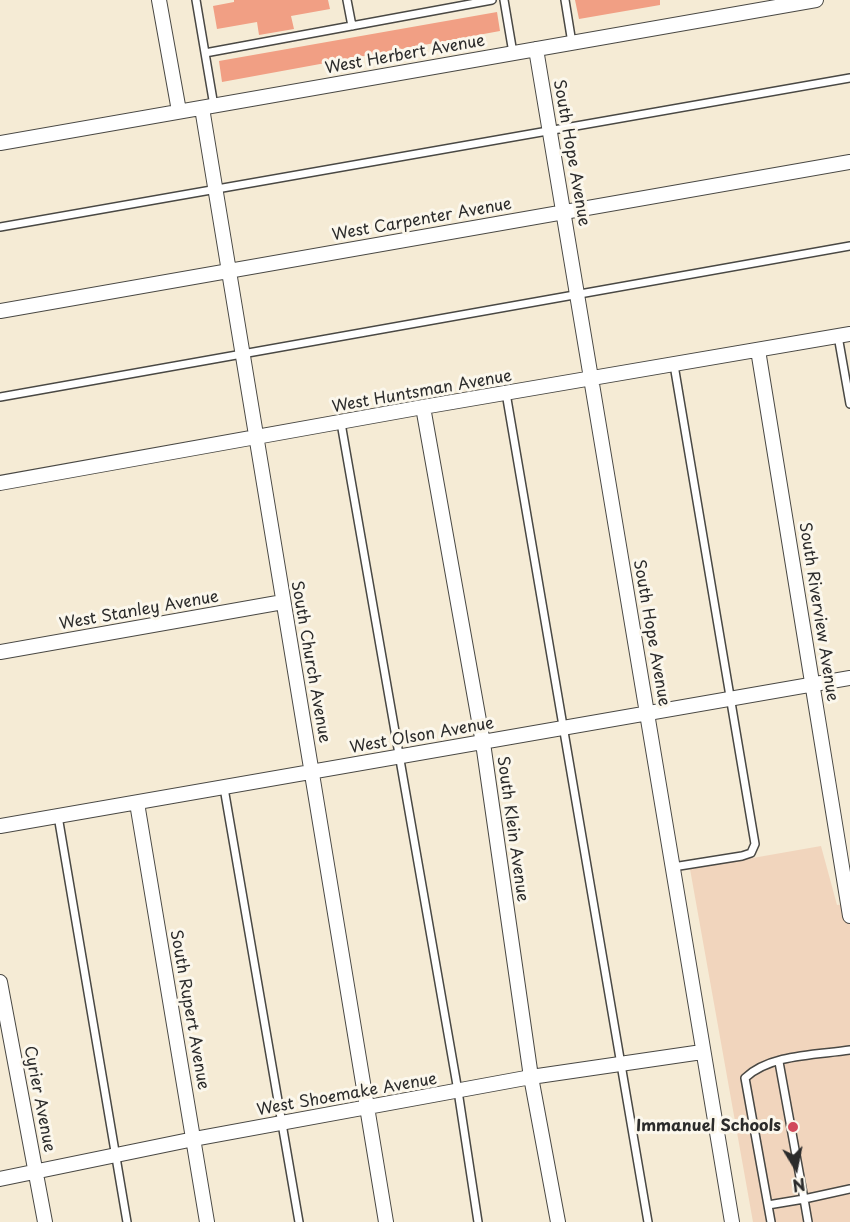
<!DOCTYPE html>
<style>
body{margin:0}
#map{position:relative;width:850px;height:1222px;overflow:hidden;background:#f5ebd5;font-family:"Playpen Sans",sans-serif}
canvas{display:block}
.north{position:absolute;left:766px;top:1138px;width:60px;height:60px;-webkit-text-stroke:4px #fbf7ec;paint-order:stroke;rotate:170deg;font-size:16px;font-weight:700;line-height:24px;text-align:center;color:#2b2b2b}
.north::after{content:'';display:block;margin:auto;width:21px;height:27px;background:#2b2b2b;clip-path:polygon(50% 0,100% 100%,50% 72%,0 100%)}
</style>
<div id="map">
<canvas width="850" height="1222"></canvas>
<div class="north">N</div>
</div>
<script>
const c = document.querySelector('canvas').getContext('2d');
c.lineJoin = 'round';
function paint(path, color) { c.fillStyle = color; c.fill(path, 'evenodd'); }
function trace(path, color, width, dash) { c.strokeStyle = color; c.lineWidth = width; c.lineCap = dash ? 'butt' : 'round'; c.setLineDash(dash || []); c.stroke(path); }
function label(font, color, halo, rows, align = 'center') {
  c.font = font + ' "Playpen Sans",sans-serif'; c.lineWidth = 6; c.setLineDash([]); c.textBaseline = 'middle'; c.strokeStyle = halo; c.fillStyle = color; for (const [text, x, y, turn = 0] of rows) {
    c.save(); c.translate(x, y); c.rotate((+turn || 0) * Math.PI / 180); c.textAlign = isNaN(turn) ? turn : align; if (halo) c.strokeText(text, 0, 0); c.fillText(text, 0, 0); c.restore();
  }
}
paint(new Path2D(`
 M 821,846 L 837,905 L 850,903 L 850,1222 L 753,1222 L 690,869 Z`), '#f1d5bd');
paint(new Path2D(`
 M 234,0 L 328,0 L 330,9 L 291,16 L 294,29 L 259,35 L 257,22 L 217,29 L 213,6 L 234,2 Z
 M 575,0 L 660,0 L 660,5 L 579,19 Z
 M 497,12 L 500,31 L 222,82 L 219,61 Z`), '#f19f84');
const lane = new Path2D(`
 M 196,0 L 214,106
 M 347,0 L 352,26
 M 504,0 L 513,53
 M 565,0 L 572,43
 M 205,53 L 492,0
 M 0,227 L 850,78
 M 838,336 L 850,404
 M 506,393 L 648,1222
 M 0,397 L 850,246
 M 341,423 L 458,1091 L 478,1222
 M 224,788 L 299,1222
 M 58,816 L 127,1222
 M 673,867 L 742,856 L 751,853 L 755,844 L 674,365
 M 768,1205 L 804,1199 L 779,1062
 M 771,1222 L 745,1078 C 770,1054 817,1055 850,1050
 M 808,1222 L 804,1199 L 850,1189`);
const street = new Path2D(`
 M 159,0 L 179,111
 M 536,49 L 732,1222
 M 202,108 L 386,1222
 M 0,143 L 816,0
 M 0,311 L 850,162
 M 758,350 L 850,916
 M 423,407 L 483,743 L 531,1077 L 558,1222
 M 0,483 L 423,407 L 850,334
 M 0,652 L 283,602
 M 137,803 L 207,1222
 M 0,826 L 850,678
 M 0,982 L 45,1222
 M 0,1179 L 194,1139 L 531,1077 L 702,1052`);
trace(lane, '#494844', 10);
trace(street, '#494844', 16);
trace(lane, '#fff', 7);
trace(street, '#fff', 14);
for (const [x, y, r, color] of [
 [793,1127,6,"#d1495b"]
]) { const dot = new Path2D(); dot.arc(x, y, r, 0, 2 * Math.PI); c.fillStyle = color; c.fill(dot); trace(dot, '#fbf7ec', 2); }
label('16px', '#2b2b2b', '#fbf7ec', [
 ["West Herbert Avenue",405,55,-10],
 ["South Hope Avenue",571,153,80],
 ["West Carpenter Avenue",422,220,-10],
 ["West Huntsman Avenue",422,392,-10],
 ["West Stanley Avenue",139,611,-10],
 ["South Riverview Avenue",818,612,81],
 ["South Hope Avenue",651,633,80],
 ["South Church Avenue",310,662,80],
 ["West Olson Avenue",422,736,-10],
 ["South Klein Avenue",512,829,82],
 ["South Rupert Avenue",189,1010,80],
 ["West Shoemake Avenue",347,1095,-10],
 ["Cyrier Avenue",39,1099,79]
]);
label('bold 16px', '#2b2b2b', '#fbf7ec', [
 ["Immanuel Schools",781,1127]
], 'right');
</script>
